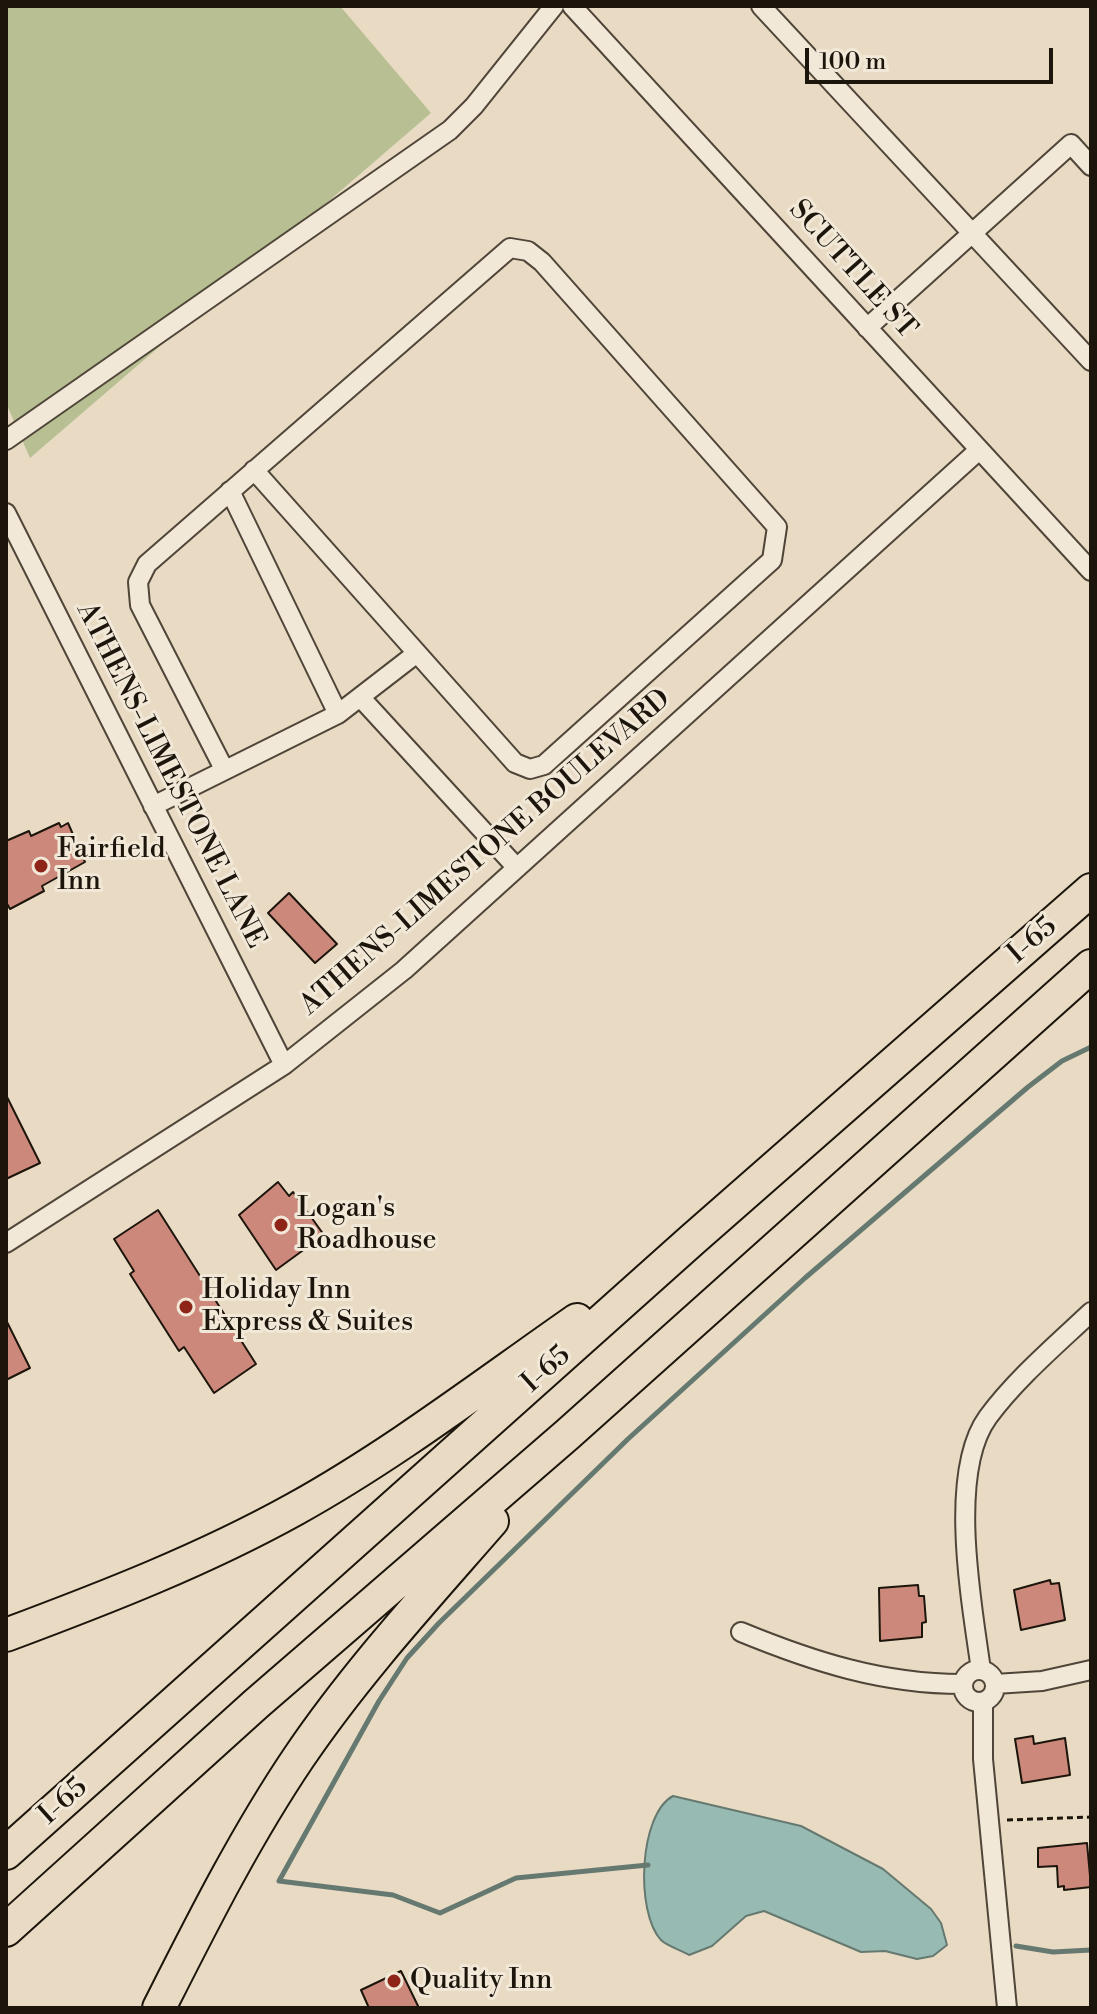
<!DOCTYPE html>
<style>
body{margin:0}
#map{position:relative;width:1097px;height:2014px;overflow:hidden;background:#e9dbc3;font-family:"Libre Bodoni",serif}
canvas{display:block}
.frame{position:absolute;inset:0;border:8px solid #1c150b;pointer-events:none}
.scale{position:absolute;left:805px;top:48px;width:248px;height:36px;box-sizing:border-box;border:4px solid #1c150b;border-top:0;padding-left:10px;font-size:24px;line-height:28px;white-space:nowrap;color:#1c150b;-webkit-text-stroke:6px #f1e8d8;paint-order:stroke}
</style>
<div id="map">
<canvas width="1097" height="2014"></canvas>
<div class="frame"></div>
<div class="scale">100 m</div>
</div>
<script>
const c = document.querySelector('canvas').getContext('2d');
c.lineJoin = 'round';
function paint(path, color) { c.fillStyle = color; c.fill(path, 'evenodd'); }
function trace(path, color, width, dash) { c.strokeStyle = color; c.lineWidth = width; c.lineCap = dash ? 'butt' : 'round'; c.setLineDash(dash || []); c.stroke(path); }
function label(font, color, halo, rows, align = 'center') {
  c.font = font + ' "Libre Bodoni",serif'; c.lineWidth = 6; c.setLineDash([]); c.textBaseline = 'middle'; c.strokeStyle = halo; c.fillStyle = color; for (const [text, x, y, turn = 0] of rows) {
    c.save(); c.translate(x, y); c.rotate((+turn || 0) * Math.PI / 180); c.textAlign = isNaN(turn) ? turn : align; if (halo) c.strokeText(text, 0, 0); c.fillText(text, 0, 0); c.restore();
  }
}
paint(new Path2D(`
 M 6,6 L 340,6 L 431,113 L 30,458 L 6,403 Z`), '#b8c093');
const water = new Path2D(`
 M 673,1796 L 801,1826 L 883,1869 L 931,1909 L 941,1923 L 947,1945 L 933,1956 L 917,1959 L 885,1951 L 861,1952 L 764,1911 L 746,1916 L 712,1946 L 689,1955 C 681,1950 667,1946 661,1940 C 635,1912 639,1814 673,1796 Z`);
paint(water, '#97bbb3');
trace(water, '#667970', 2);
trace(new Path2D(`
 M 648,1865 L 516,1878 L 440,1913 L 393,1895 L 279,1881 L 379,1701 L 407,1658 L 439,1623 L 628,1439 L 805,1278 L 1028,1087 L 1062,1061 L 1091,1047
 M 1016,1946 L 1053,1952 L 1091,1950`), '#667970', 5);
const building = new Path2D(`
 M 59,823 L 61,827 L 68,823 L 85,862 L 42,886 L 44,891 L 10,909 L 6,902 L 6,841 L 29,831 L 31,836 Z
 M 289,893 L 337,944 L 315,963 L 268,913 Z
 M 6,1095 L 40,1163 L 6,1179 Z
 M 278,1182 L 289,1196 L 293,1192 L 324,1235 L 276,1270 L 239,1215 Z
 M 158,1210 L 256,1364 L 214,1393 L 184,1347 L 179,1351 L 130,1274 L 134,1271 L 114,1239 Z
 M 6,1320 L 30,1368 L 6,1380 Z
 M 1050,1580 L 1051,1584 L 1059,1583 L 1065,1620 L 1021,1630 L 1014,1590 Z
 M 918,1585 L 919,1596 L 924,1596 L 926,1622 L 922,1623 L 922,1637 L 880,1641 L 879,1588 Z
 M 1033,1736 L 1034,1744 L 1065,1738 L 1070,1775 L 1022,1783 L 1015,1739 Z
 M 1087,1843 L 1091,1887 L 1064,1890 L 1064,1886 L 1058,1887 L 1057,1866 L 1038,1867 L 1038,1848 Z
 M 401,1971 L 419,2008 L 369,2008 L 361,1990 Z`);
paint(building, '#cd887c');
trace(building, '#1c150b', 2);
const street = new Path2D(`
 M 572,6 L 1091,571
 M 761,6 L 1091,361
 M 867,328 L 1071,144 L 1091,166
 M 6,440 L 450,130 L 474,106 L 554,6
 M 230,491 L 338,714
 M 6,513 L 284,1065
 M 361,698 L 517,868
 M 224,769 L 140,605 L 138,582 L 147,564 L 510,248 L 528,251 L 542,262 L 777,527 L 772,560 L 544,765 L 530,769 L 515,763 L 254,470
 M 153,806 L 338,714 L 417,653
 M 6,1243 L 284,1065 L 404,970 L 979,450
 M 741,1632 C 814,1662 883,1684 962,1684
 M963 1686a16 16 0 1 1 32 0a16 16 0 1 1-32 0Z
 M 981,1670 C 972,1605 947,1473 988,1417 C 1016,1379 1056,1345 1091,1312
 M 995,1684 L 1042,1681 L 1091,1670
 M 983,1702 L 983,1759 L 1007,2008`);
const highway = new Path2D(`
 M 6,1635 C 105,1598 203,1560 295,1509 C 394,1454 485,1384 577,1320
 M 6,1853 L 692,1240 L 1091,890
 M 6,1930 L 256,1704 L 568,1434 L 1091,966
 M 159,2008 C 202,1923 245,1837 299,1757 C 356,1673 425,1598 492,1521`);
trace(street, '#4f4639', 22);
trace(highway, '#1c150b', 36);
trace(new Path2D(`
 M 1007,1820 L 1091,1817`), '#1c150b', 3, [6, 4]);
trace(street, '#f1e8d8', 18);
trace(highway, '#e9dbc3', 32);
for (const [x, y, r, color] of [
 [41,866,8,"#8f2418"],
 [281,1225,8,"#8f2418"],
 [186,1307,8,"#8f2418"],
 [394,1981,8,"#8f2418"]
]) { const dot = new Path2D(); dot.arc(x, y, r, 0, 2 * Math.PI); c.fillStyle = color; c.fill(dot); trace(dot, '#f1e8d8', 3); }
label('28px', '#1c150b', '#f1e8d8', [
 ["SCUTTLE ST",852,270,48],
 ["ATHENS-LIMESTONE LANE",170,776,63],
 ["ATHENS-LIMESTONE BOULEVARD",486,853,-41],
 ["I-65",1033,941,-41],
 ["I-65",547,1370,-42],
 ["I-65",64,1802,-42]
]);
label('28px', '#1c150b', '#f1e8d8', [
 ["Fairfield",57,850],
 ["Inn",57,882],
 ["Logan's",297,1209],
 ["Roadhouse",297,1241],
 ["Holiday Inn",202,1291],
 ["Express & Suites",202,1323],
 ["Quality Inn",410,1981]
], 'left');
</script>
